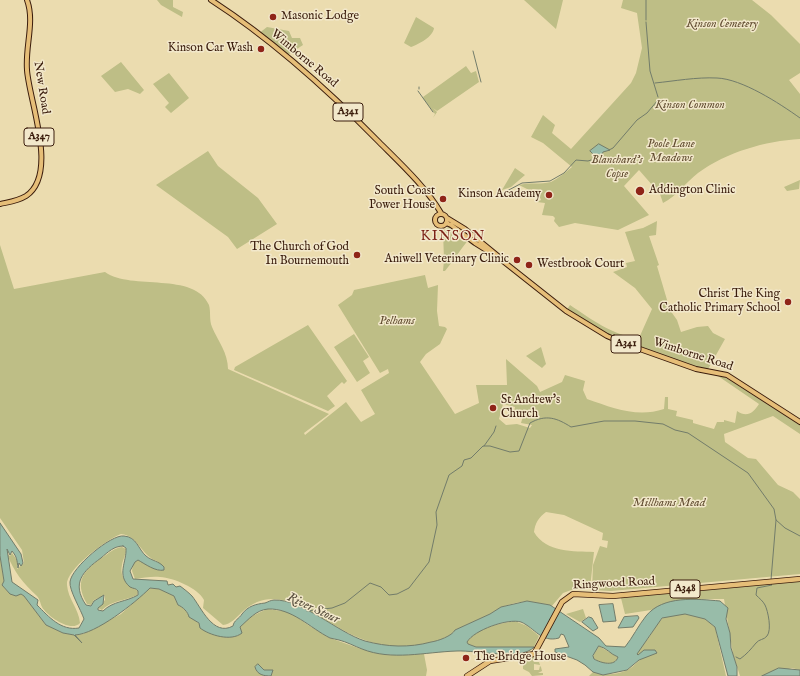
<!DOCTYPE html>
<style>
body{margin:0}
canvas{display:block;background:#ebdcaf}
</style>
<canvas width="800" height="676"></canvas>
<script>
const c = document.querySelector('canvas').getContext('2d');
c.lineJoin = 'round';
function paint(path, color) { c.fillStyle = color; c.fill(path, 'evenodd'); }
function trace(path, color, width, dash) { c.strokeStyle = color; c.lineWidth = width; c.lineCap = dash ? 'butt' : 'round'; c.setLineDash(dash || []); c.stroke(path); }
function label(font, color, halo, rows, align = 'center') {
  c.font = font + ' "IM FELL English",serif'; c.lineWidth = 3; c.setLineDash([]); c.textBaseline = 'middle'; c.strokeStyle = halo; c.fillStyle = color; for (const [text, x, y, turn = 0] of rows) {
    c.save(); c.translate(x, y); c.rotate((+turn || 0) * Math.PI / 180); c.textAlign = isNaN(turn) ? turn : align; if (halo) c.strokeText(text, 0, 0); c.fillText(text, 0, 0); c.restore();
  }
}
paint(new Path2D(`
 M 157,0 L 173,0 L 173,7 L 183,12 L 182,17 L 161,5 Z
 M 524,0 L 563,0 L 556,29 Z
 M 623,0 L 752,0 L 771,15 L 800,44 L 800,73 L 789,80 L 800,94 L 800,139 C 765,141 727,152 698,173 C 686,182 676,197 663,203 L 660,194 L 639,170 L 624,186 L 649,215 L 618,230 L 575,223 L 559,227 L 554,221 L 555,218 L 553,216 L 542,215 L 545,203 L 537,202 L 541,200 L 537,190 L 534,189 L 529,190 L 519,185 C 529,182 541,185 551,182 C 559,178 565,172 572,167 L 543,143 L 531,137 L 543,115 L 555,125 L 552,133 L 571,149 L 631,83 L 636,73 L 642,48 L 637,13 L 621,8 Z
 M 416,17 L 434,28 C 433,37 419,44 411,47 L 404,43 Z
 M 267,27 L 289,31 L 292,38 L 300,38 L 303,45 L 286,56 L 258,34 Z
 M 121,62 L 144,90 L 140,94 L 128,89 L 115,92 L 101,76 Z
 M 466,66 L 471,73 L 476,71 L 479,82 L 437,111 L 433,108 L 437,112 L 433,118 L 435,114 L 422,97 L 424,98 L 423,97 Z
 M 169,73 L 189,98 L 171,113 L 165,107 L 169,103 L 153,84 Z
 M 208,151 L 218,166 L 258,198 L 277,224 L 237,249 L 228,237 L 156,185 Z
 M 515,168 L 525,175 L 511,187 L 502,190 Z
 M 800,180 L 799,189 L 787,191 L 784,187 Z
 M 657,221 L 656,235 L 649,236 L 659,265 L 657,266 L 670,310 L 677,320 L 681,332 L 697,327 L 708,326 L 713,333 L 725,339 L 707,371 L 623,343 L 566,311 L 570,305 C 591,319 613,336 639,338 L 652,309 L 635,288 L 613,272 L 627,267 L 626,263 L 635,261 L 625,232 L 643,228 Z
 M 451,225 L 469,239 C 461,249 453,261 445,271 L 443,271 L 444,260 L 443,231 Z
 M 0,245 L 14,289 L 105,272 C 132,291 194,271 209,305 C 211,312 209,320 212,327 C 218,341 228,353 228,369 L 329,414 L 304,433 L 305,435 L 346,402 L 361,422 L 375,414 L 361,390 L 389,373 L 388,369 L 380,373 L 338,305 L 352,295 L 354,290 L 425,275 L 428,288 L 438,285 L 437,311 L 439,326 L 445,327 L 447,329 L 440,344 L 426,354 L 420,362 L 455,414 L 479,403 L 476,385 L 507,385 L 506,359 L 537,386 L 540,392 L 562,382 L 565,375 L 585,381 L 583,390 L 587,399 C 613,408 637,418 664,409 L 665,397 L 668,397 L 668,409 L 677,411 L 676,416 L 693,420 L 693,423 L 714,429 L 717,422 L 724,422 L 724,420 L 735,423 L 737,411 C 747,418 753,413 759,404 L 718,376 L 719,375 L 728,379 L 800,425 L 800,434 L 773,416 L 724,434 L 725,442 L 748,458 L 756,459 L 778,485 L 793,492 L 800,499 L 800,574 L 611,591 L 592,590 L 593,565 L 600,546 L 607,548 L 608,541 L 602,540 L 603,533 L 564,515 L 546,512 C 539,517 535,523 534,532 C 546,553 574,551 594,552 L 590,588 L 574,589 L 563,593 L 551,607 L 550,605 L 527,601 L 515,603 L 501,607 L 490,614 L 455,630 C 452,636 438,641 431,642 C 379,657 349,633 306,609 L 308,607 C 281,599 264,592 241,613 C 236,618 231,624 223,625 L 203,608 L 204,600 C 198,588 174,578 160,577 C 152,576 143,578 135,579 L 132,571 L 133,563 L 138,560 L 161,571 L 157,561 C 141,556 139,536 121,534 C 107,539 65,570 67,585 C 68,599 79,609 80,623 C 71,633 47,616 42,607 C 40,603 40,599 37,596 C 23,583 14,572 7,554 L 10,556 L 12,553 L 17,560 L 17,569 L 24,563 L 22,550 L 0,518 ZM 503,404 L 515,407 L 514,412 L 524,413 L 521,423 L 532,425 L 530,428 L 517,424 L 506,425 L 499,419 Z
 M 308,325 L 347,381 L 344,384 L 342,382 L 327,396 L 335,406 L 328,411 L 234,370 L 235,367 Z
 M 354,334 L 369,357 L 363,361 L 370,373 L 357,382 L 334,347 Z
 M 541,347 L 546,364 L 542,368 L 526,356 Z
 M 122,547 L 126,549 C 126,555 123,559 122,565 C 119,579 129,585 138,591 L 137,595 C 125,601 112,600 102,610 L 98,608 L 105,600 L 105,595 L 94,600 L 91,605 L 87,604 C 74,581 83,571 103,557 C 109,553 114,548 122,547 Z
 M 0,557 L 4,581 L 2,585 L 10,594 L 21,594 L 24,596 L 46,625 L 63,633 L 74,635 L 83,634 L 121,614 L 150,588 L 159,589 L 174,596 L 178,605 C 185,607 186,613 191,617 C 202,627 225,642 239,635 L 240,627 L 250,617 L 267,609 L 290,612 L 308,625 L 330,638 L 361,649 L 390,655 L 424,654 L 427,670 L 426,676 L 0,676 Z
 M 800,581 L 800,670 L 792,668 L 763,676 L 740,676 L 733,654 L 724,599 L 694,599 L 666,603 L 651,610 L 625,614 L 621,598 Z
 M 583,609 L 586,618 L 580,622 L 566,614 Z
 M 685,614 L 705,619 L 715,627 L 726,676 L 589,676 L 593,672 C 604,676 622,675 632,667 C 639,661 644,655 653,654 L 637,654 C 640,647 646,642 650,636 C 662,617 661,614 685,614 Z
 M 515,621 L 527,626 L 539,636 L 534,647 L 476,647 L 468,644 L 467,642 C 477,627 499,624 515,621 Z
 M 599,646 L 619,658 L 613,663 L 602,663 L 594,659 L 593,656 Z
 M 535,657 L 539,659 L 535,658 L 534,662 L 539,662 L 540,665 L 534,664 L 534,670 L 539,670 L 540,666 L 541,667 L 542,671 L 538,673 L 543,673 L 543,675 L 532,676 L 529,672 L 523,669 L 523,659 Z`), '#bebe86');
const water = new Path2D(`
 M 599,144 L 610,150 L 603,152 L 599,160 L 590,151 Z
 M 0,523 L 21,554 L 23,563 L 21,566 L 19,563 L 18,568 C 17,560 17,557 12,551 L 10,555 L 7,549 L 12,582 L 38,600 L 37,605 C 49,617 61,631 79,628 L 84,619 C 81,610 69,590 70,582 C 71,568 111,534 124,536 C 137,537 138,549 146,556 C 152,561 159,561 164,567 L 164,570 C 156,572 145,564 138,560 L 135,562 L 130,571 L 133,579 L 167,581 L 168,585 L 173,584 L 176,587 L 180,586 C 184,589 188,592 192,596 C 201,607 213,637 233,626 C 234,620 239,619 242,614 C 248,606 256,604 265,603 C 268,602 271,600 274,600 C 302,599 337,632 365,641 C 387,647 409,648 431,642 C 438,641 452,636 455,630 L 490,614 L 501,607 L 527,601 L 550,605 L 599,638 L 606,646 L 625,647 C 633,637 638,626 646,616 C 663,595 697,599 720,601 L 728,608 L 726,619 L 730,633 L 731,648 L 737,667 L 737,676 L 728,676 L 715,627 L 705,619 L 685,614 L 662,618 L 637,654 L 638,655 L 644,650 L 655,650 L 657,653 L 639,660 L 627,670 L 603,675 L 593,672 L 585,665 L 577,660 L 555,652 L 555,649 L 569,647 L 564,635 L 561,634 L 559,638 C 541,643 535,628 521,622 C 508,618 474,630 467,642 L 468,644 L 476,647 L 534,647 C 522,661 476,650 457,651 C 425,652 392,661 362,649 C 354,646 347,642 339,640 C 336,639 333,639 330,638 C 310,628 292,608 268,609 C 256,610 248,620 240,627 L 242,633 C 231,642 209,635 200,628 L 199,623 L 189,617 C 188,612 183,607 178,605 L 174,596 L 159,589 L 150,588 C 135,603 96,634 75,635 L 82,643 L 74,635 L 63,633 L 46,625 L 24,596 L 21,594 L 16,596 L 10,594 L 2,585 L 4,581 L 0,556 ZM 123,546 L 126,548 C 127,562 116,575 130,587 C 134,589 136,588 138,591 L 138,595 C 126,602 113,601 103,611 L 98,610 L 98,608 L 103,604 L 104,595 L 94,601 L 91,606 L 86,605 C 71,583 83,571 101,558 C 108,552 114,546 123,546 ZM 599,646 C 607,648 610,654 618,657 C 615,667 601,663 594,659 L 593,656 Z
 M 613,604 L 616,621 L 603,622 L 599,605 Z
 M 638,616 L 639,618 L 633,627 L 618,628 L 624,617 Z
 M 589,617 L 592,618 L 598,628 L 593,631 L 582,622 Z
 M 258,664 L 264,670 L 273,670 L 271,676 C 264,676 257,675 255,667 Z
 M 779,668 L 800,670 L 800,676 L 762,676 Z`);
paint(water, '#98bca9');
trace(water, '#727c6a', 1);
trace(new Path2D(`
 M 646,20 L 646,0
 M 646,22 L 650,71 L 658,97
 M 473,51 L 481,82
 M 655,83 C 675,81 696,77 717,78 C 742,79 779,103 800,118
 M 419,87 L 419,89
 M 418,91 L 433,112
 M 609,150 L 613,148 L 637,120 L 647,113 L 658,100
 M 498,198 L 505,192 L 522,183 L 550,181 L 564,173 L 576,160 L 588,161 L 591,160
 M 484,446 L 494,432 L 496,426
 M 771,580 L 776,520
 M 307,611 L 332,608 L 345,603 L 370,583 L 381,587 L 389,595 L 397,594 L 409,588 L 429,562 L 437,525 L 436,512 L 449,475 L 462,466 L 464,460 L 471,458 L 483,446 L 490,446 L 510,452 L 519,451 L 530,423 C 546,414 557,418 571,427 L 604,421 L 635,421 L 663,424 L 675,430 L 688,433 L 748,473 L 774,509 L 776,520 L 785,528 L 800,536
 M 736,657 L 740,659 C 747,654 751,649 756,643 C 759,639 764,640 767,636 C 772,630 768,611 765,605 C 763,601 759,598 756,595 L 757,588 L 772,585 L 771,584`), '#727c6a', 1);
const major = new Path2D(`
 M 211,0 C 273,40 328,90 379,142 C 401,164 426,187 441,213
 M 0,204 C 9,202 18,201 26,196 C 59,174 29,101 27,70 C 25,46 35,22 27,0
 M435 220a6 6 0 1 1 12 0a6 6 0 1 1-12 0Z
 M 447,218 L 465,229 L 498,256 L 499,258
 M 446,223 L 451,225 L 475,243 L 499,258 L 566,311 L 607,336 L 623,343 L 696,369 L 727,375 L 800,422`);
const highway = new Path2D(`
 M 467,676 L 490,661 L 534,654 L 562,602 L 573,594 L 613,596 L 800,579`);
trace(major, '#3a1c0c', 6);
trace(highway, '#3a1c0c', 6);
trace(major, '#e6be78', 4);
trace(highway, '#e6be78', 4.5);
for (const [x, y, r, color] of [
 [273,17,4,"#8f2418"],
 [261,49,4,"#8f2418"],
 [640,191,5,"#8f2418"],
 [549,195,4,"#8f2418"],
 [443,199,4,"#8f2418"],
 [357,255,4,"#8f2418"],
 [517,260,4,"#8f2418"],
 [529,265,4,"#8f2418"],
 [788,302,4,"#8f2418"],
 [493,408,4,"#8f2418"],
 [466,658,4,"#8f2418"]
]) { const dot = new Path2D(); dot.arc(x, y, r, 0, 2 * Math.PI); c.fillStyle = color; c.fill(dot); trace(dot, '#f2e8cb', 1.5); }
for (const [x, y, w] of [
 [348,112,30],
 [39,137,30],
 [626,344,30],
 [685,589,30]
]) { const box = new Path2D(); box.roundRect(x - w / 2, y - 9, w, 18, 3); c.fillStyle = '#f2e8cb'; c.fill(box); trace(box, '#3a1c0c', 1); }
label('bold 11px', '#3a1c0c', null, [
 ["A341",348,112],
 ["A347",39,137],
 ["A341",626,344],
 ["A348",685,589]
]);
label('12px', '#3a1c0c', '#f2e8cb', [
 ["Masonic Lodge",281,17,"left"],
 ["Kinson Car Wash",253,49],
 ["Addington Clinic",649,191,"left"],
 ["South Coast",435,192],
 ["Power House",435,206],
 ["Kinson Academy",541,195],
 ["The Church of God",349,248],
 ["In Bournemouth",349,262],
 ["Aniwell Veterinary Clinic",509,260],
 ["Westbrook Court",537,265,"left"],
 ["Christ The King",780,295],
 ["Catholic Primary School",780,309],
 ["St Andrew's",501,401,"left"],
 ["Church",501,415,"left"],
 ["The Bridge House",474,658,"left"]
], 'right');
label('italic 12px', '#624d31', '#f2e8cb', [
 ["Kinson Cemetery",722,25],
 ["Kinson Common",690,106],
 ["Poole Lane",671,145],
 ["Meadows",671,159],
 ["Blanchard's",617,161],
 ["Copse",617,175],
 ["Pelhams",397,322],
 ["Millhams Mead",669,504]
]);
label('12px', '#3a1c0c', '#f2e8cb', [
 ["Wimborne Road",304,59,40],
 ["New Road",41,88,81],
 ["Wimborne Road",693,355,18],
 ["Ringwood Road",614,584,-3]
]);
label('italic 13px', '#564c3b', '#f2e8cb', [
 ["River Stour",313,609,25]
]);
c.letterSpacing = '1px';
label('14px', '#7a1f14', '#f2e8cb', [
 ["KINSON",453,237]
]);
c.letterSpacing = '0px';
</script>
